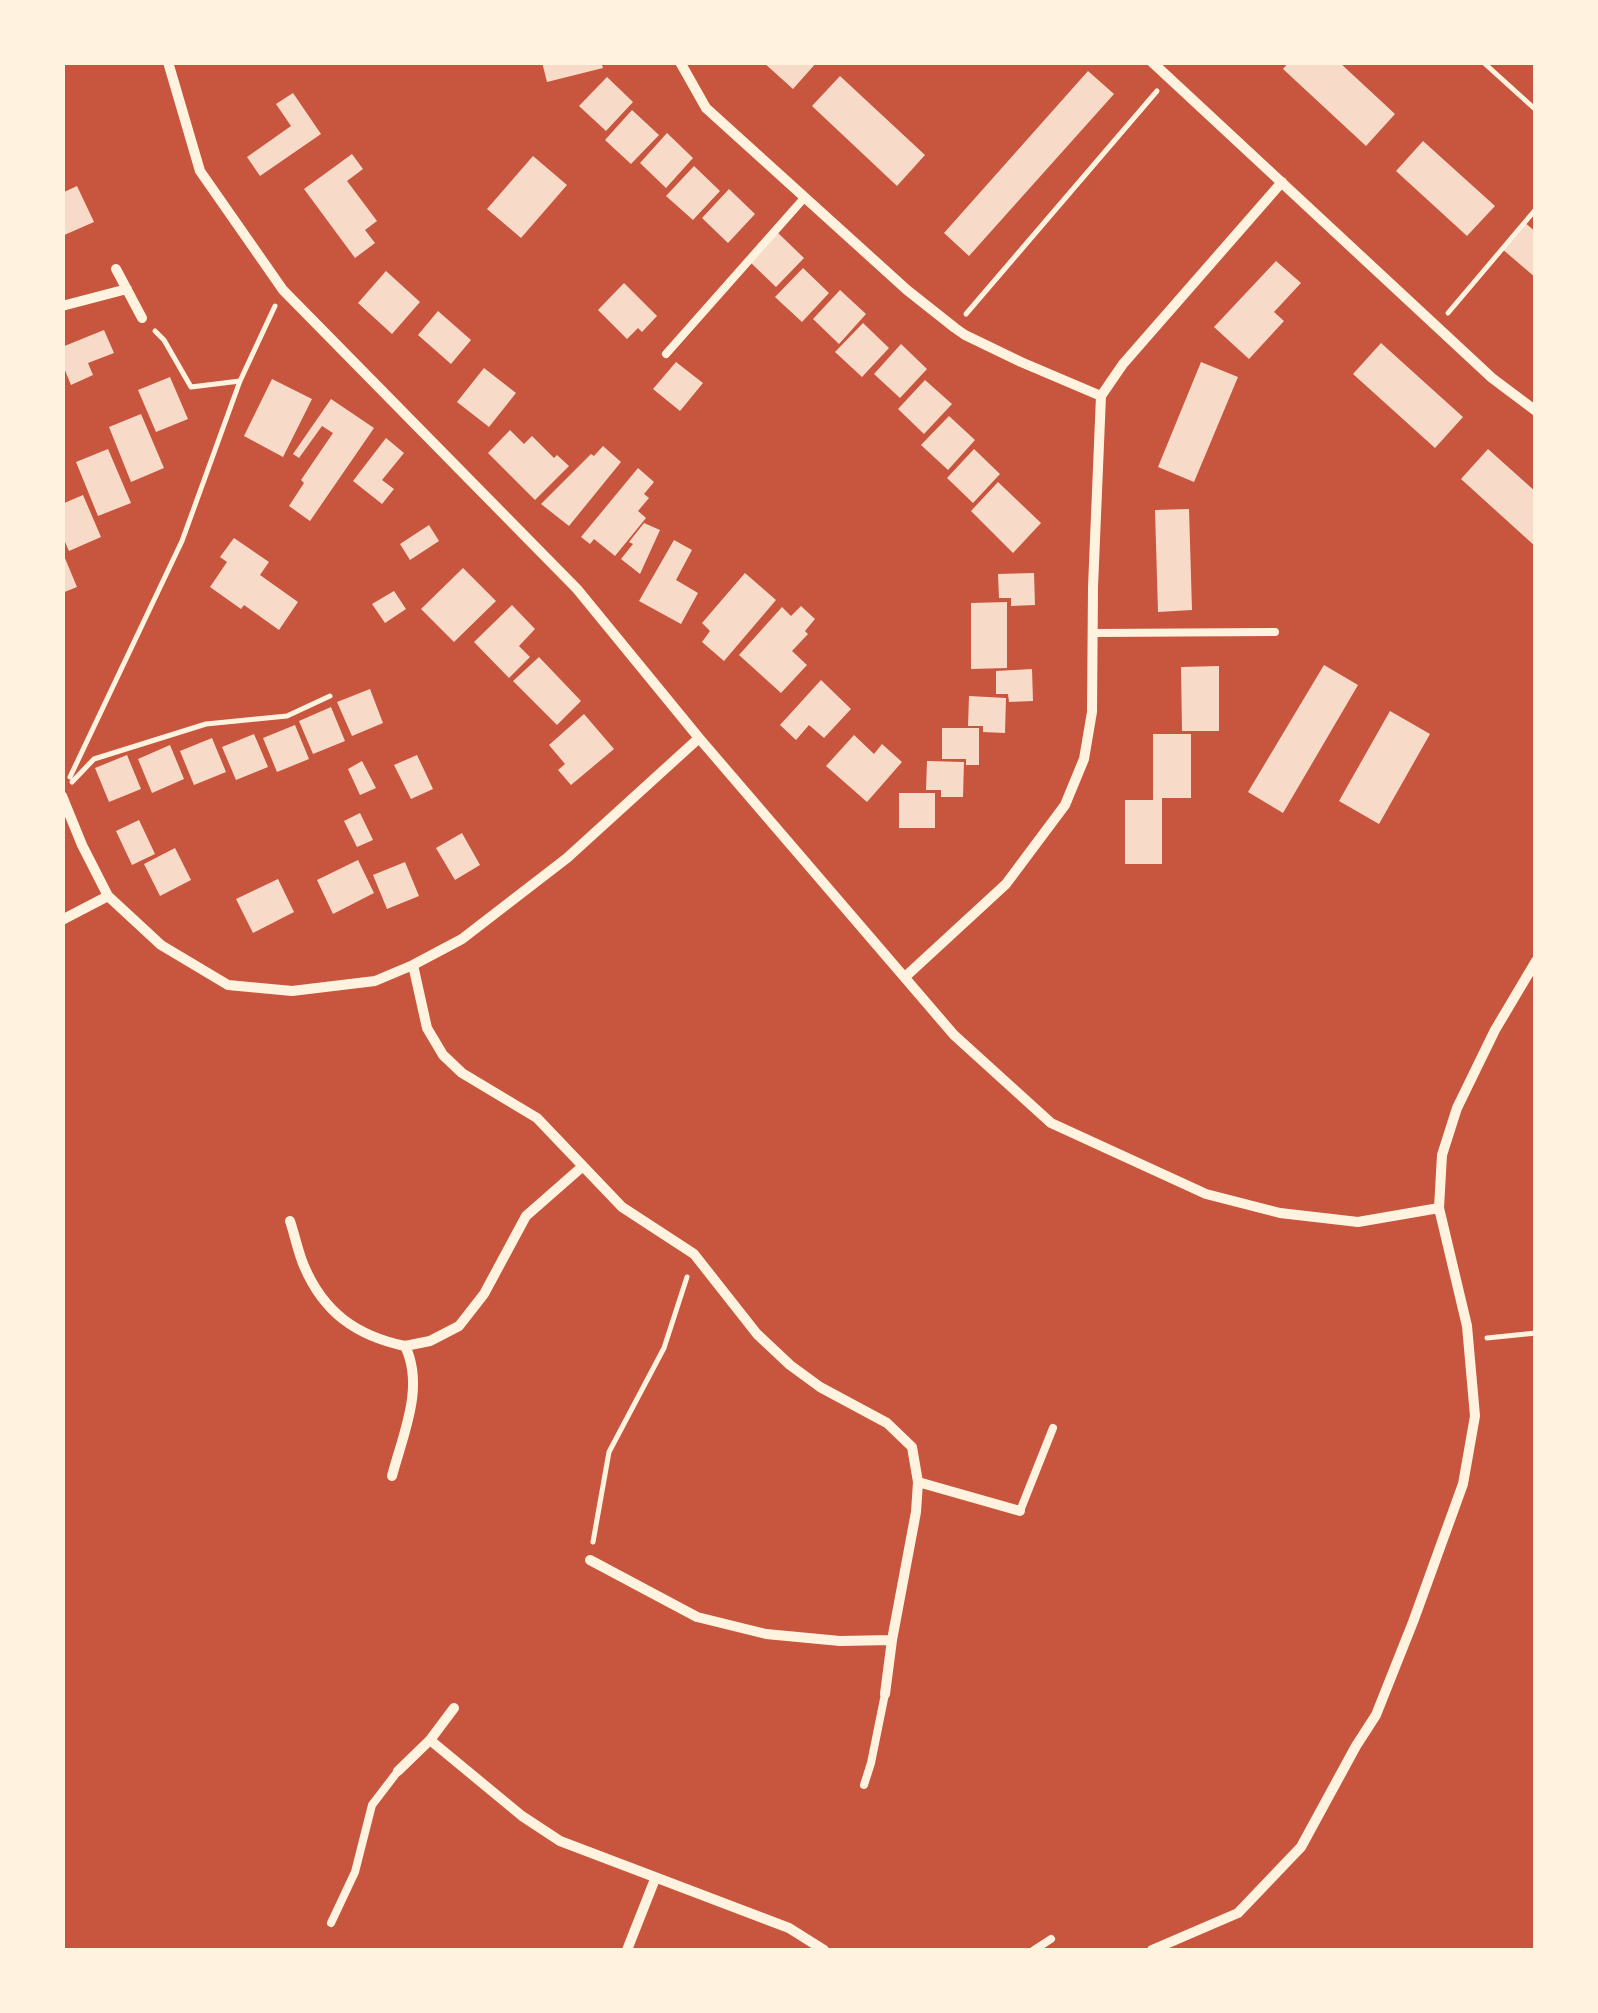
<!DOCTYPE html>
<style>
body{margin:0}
#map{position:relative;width:1598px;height:2013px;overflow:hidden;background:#c8553d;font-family:Manrope,sans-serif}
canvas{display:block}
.frame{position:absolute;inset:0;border:65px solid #fff3e0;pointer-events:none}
</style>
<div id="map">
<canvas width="1598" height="2013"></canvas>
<div class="frame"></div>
</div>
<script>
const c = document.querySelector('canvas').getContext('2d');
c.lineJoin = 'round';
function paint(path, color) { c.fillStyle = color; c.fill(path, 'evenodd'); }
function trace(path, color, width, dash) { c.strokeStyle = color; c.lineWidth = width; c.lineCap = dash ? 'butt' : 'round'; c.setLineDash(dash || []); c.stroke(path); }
paint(new Path2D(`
 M 542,62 L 601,62 L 603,68 L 547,82 Z
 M 763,62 L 817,62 L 793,89 Z
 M 1289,62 L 1339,62 L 1395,114 L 1366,146 L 1283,69 Z
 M 1088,71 L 1114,94 L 969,256 L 944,233 Z
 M 840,76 L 925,155 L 897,186 L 812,106 Z
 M 607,77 L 633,102 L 606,131 L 579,106 Z
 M 293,93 L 321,134 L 260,176 L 247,157 L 291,126 L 276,104 Z
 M 632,110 L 659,135 L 631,164 L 605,140 Z
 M 667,133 L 693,158 L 666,188 L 640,163 Z
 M 1423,141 L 1495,206 L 1467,236 L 1396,171 Z
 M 352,154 L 363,169 L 347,181 L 377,221 L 365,230 L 375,243 L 355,258 L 304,189 Z
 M 533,156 L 567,185 L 521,238 L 487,209 Z
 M 694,166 L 720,191 L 693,220 L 666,196 Z
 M 77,186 L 94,222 L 62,236 L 62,193 Z
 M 729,189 L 755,214 L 728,243 L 702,218 Z
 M 1524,222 L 1536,232 L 1536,278 L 1501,248 Z
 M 778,233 L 804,258 L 776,287 L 750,262 Z
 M 1276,261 L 1301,283 L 1274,312 L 1284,321 L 1249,359 L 1214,327 Z
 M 803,268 L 829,293 L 802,322 L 775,297 Z
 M 386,271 L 420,302 L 392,334 L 358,303 Z
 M 624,283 L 657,316 L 642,332 L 638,328 L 627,339 L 598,310 Z
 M 840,290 L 866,314 L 839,344 L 813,319 Z
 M 438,311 L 471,340 L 451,364 L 418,335 Z
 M 863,323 L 889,348 L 862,377 L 835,352 Z
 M 104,330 L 114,353 L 88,363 L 93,375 L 71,385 L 62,363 L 62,347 Z
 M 1381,343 L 1463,417 L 1435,448 L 1353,374 Z
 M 901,344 L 927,369 L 900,398 L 874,374 Z
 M 676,362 L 703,383 L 680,411 L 653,389 Z
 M 1201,362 L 1238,377 L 1194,482 L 1158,467 Z
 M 484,368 L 516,393 L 489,427 L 457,402 Z
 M 170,377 L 188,419 L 156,432 L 138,390 Z
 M 272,379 L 312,399 L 283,457 L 244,436 Z
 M 925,380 L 952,404 L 924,434 L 898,409 Z
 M 331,399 L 374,428 L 310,521 L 289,506 L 304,483 L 301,480 L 333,433 L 322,426 L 299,458 L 293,454 Z
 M 141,414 L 164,468 L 131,482 L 109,427 Z
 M 949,416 L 975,440 L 948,470 L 921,445 Z
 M 510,430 L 524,444 L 532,436 L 554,458 L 557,455 L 569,466 L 535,500 L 488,453 Z
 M 386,438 L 404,453 L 382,480 L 394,489 L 382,504 L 353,481 Z
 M 603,446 L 621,462 L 569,526 L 541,504 L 591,454 L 594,456 Z
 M 108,449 L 131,503 L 98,516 L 76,462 Z
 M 974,449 L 1000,474 L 973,503 L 947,478 Z
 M 1488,449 L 1536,492 L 1536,547 L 1461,479 Z
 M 638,468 L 654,482 L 644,494 L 649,498 L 638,511 L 646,518 L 615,556 L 594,539 L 590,544 L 581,537 Z
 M 998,482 L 1041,523 L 1013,553 L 971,511 Z
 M 83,495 L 101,537 L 69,551 L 62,535 L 62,504 Z
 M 1189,509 L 1192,610 L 1158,612 L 1155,510 Z
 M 644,523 L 660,530 L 640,574 L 621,559 L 633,544 L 629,542 Z
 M 429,525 L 439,541 L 410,560 L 400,544 Z
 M 234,538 L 269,562 L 260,575 L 298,602 L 279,630 L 244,605 L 241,609 L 210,587 L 227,562 L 220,557 Z
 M 674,540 L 692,550 L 676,580 L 698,593 L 681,624 L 639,601 Z
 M 62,551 L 77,587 L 62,593 Z
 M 463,568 L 496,601 L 454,642 L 421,609 Z
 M 745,573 L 776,600 L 724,661 L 702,642 L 710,631 L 702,623 Z
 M 1034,573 L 1035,605 L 1011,606 L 1011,598 L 999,598 L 998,574 Z
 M 394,591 L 406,609 L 385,623 L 372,604 Z
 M 1007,602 L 1007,668 L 971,669 L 971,603 Z
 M 512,605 L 535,629 L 519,646 L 530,657 L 509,678 L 474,642 Z
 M 801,606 L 815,619 L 805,631 L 808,634 L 792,651 L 807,665 L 781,693 L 739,655 L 782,607 L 791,616 Z
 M 539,657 L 581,701 L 557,725 L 513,681 Z
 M 1324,665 L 1358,685 L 1283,813 L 1248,792 Z
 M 1219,666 L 1219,731 L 1182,731 L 1181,667 Z
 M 1032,669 L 1033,701 L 1009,702 L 1008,694 L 996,694 L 996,671 Z
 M 821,680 L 851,709 L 824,738 L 809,725 L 796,740 L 780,725 Z
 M 370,689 L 383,723 L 352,736 L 337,702 Z
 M 969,696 L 1006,698 L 1005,733 L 983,732 L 983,726 L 968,726 Z
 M 331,707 L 345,741 L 313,754 L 299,721 Z
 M 1390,711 L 1430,734 L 1379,824 L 1339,801 Z
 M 584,714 L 614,749 L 571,785 L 558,770 L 565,764 L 549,745 Z
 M 295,725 L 309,759 L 277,772 L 263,738 Z
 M 942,728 L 979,728 L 979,765 L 966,765 L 966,759 L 942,759 Z
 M 254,734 L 268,767 L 236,780 L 222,747 Z
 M 1153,734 L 1191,734 L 1191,798 L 1162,798 L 1162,864 L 1125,864 L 1125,800 L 1153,800 Z
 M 854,735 L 874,754 L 882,744 L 902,762 L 867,802 L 826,766 Z
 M 212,738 L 226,772 L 194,785 L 180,751 Z
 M 170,745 L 184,779 L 152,793 L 138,759 Z
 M 127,755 L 141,789 L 109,802 L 95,768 Z
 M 417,755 L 433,789 L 411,799 L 394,765 Z
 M 362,761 L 376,788 L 360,795 L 348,769 Z
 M 927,761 L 964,762 L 963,797 L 941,797 L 941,790 L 926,790 Z
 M 899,793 L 935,793 L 935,828 L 899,828 Z
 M 360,813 L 373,840 L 357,847 L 344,821 Z
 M 139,820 L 155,854 L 132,865 L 116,831 Z
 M 462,833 L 480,865 L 455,880 L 436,848 Z
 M 175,848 L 191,880 L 160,896 L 144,864 Z
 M 358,860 L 374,893 L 333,914 L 317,880 Z
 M 405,862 L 419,896 L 387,909 L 373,875 Z
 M 278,879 L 294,912 L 253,933 L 236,899 Z`), '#f7dbc8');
trace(new Path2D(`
 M 1483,62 L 1536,110
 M 1448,313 L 1536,209
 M 966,314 L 1157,91
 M 155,331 L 164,340 L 191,387 L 240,381
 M 70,777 L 182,541 L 240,381 L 275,306
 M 72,782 L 94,759 L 206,724 L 287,716 L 330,696
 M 1487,1338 L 1536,1333
 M 593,1542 L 609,1452 L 664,1348 L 687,1277`), '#fff3e0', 5);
trace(new Path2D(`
 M 666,354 L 805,197
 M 1093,633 L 1275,632
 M 1020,1511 L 1053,1428
 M 864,1785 L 871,1763 L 885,1694
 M 331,1923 L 355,1872 L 372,1805 L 398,1771
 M 1034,1950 L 1051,1939`), '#fff3e0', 8);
trace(new Path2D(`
 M 168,62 L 200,171 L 283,290 L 577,589 L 699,738 L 954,1035 L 1051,1123 L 1206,1194 L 1280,1213 L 1358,1222 L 1439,1208
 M 680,62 L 706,108 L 907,290 L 955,328 L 965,335 L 1021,362 L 1101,396 L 1123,364 L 1282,182
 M 1152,62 L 1492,378 L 1536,411
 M 116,269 L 142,318
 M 62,306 L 127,289
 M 62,796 L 82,845 L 108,896 L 161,945 L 228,985 L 292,991 L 375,981 L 413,965 L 462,939 L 567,858 L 699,738
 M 62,920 L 108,896
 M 413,965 L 427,1028 L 443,1055 L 462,1073 L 537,1118 L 622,1207 L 694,1254 L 757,1334 L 790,1365 L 820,1387 L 887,1423 L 912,1447 L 918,1482 L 916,1512 L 892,1640 L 840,1641 L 766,1634 L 697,1617 L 590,1560
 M 905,977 L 1006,884 L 1065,805 L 1084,759 L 1092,712 L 1093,587 L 1101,396
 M 290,1221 C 295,1236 298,1252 304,1266 C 324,1313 357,1336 405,1346
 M 392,1476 C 403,1434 425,1387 405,1346 L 430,1341 L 459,1326 L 484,1294 L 526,1216 L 583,1166
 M 918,1482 L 1020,1511
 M 885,1694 L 892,1640
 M 430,1740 L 522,1816 L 560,1841 L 789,1928 L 824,1950
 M 398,1771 L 430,1740 L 454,1708
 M 627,1950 L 655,1879
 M 1152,1950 L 1238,1913 L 1301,1847 L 1356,1746 L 1376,1715 L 1413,1622 L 1463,1484 L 1475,1416 L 1467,1326 L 1439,1208 L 1442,1155 L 1457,1108 L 1495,1030 L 1536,961`), '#fff3e0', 10);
</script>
